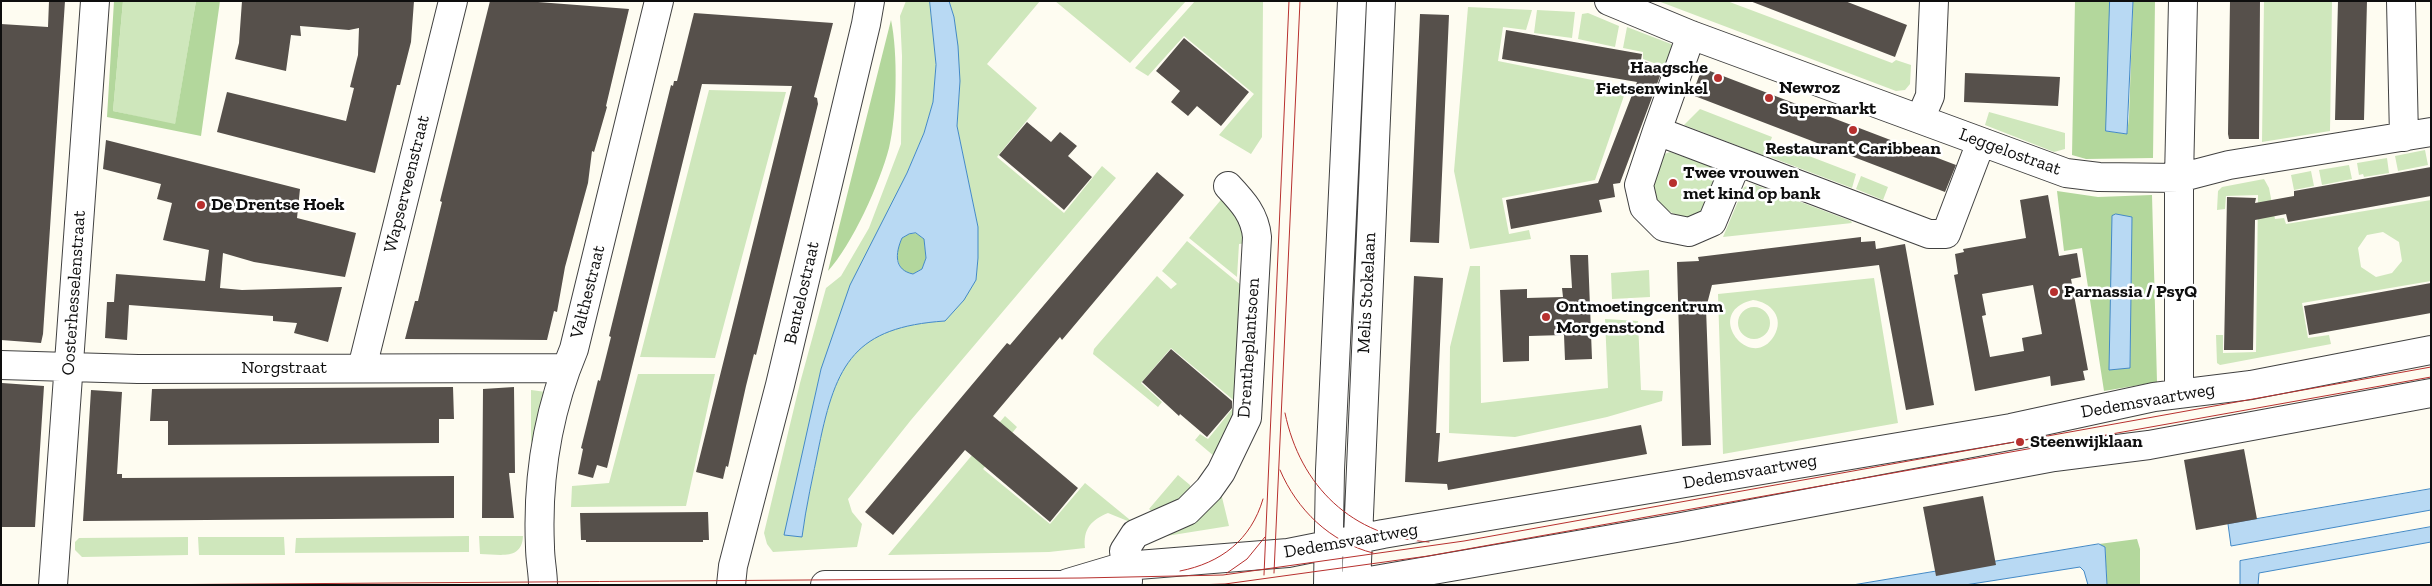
<!DOCTYPE html>
<style>
body{margin:0}
#map{position:relative;width:2432px;height:586px;overflow:hidden;background:#fefcf1;font-family:"Zilla Slab",serif}
canvas{display:block}
.frame{position:absolute;inset:0;border:2px solid #0e0e0e;pointer-events:none}
</style>
<div id="map">
<canvas width="2432" height="586"></canvas>
<div class="frame"></div>
</div>
<script>
const c = document.querySelector('canvas').getContext('2d');
c.lineJoin = 'round';
function paint(path, color) { c.fillStyle = color; c.fill(path, 'evenodd'); }
function trace(path, color, width, dash) { c.strokeStyle = color; c.lineWidth = width; c.lineCap = dash ? 'butt' : 'round'; c.setLineDash(dash || []); c.stroke(path); }
function label(font, color, halo, rows, align = 'center') {
  c.font = font + ' "Zilla Slab",serif'; c.lineWidth = 5; c.setLineDash([]); c.textBaseline = 'middle'; c.strokeStyle = halo; c.fillStyle = color; for (const [text, x, y, turn = 0] of rows) {
    c.save(); c.translate(x, y); c.rotate((+turn || 0) * Math.PI / 180); c.textAlign = isNaN(turn) ? turn : align; if (halo) c.strokeText(text, 0, 0); c.fillText(text, 0, 0); c.restore();
  }
}
paint(new Path2D(`
 M 123,1 L 196,1 L 175,125 L 113,111 Z
 M 906,1 L 930,1 L 936,65 L 933,102 L 924,133 L 907,173 L 884,221 L 821,369 L 785,535 L 802,536 C 806,506 813,476 819,446 C 837,362 853,327 945,321 L 976,280 L 978,258 L 978,227 L 957,126 L 960,81 L 954,17 L 949,1 L 1040,1 L 987,64 L 1037,108 L 997,157 L 1064,213 L 1102,166 L 1116,178 L 911,420 L 848,499 L 852,512 L 862,524 L 857,547 L 773,552 L 767,544 L 764,533 L 800,383 L 826,288 L 841,276 L 869,228 L 901,144 L 902,56 L 900,16 Z
 M 1055,1 L 1186,1 L 1130,63 Z
 M 1195,1 L 1263,1 L 1262,137 L 1251,154 L 1219,135 L 1254,94 L 1184,36 L 1148,76 L 1135,68 Z
 M 1658,1 L 1727,1 L 1892,63 L 1896,60 L 1911,65 L 1910,84 L 1905,90 L 1896,91 Z
 M 2264,1 L 2332,1 L 2330,131 L 2262,142 Z
 M 1468,7 L 1532,10 L 1526,30 L 1503,27 L 1498,61 L 1627,87 L 1595,180 L 1502,198 L 1509,234 L 1529,230 L 1531,239 L 1470,249 L 1454,171 Z
 M 1537,10 L 1575,12 L 1572,38 L 1534,33 Z
 M 1588,13 L 1619,26 L 1615,47 L 1578,39 L 1582,14 Z
 M 1627,27 L 1671,44 L 1674,47 L 1670,69 L 1643,59 L 1643,52 L 1623,48 Z
 M 709,90 L 786,92 L 715,358 L 640,357 Z
 M 1700,109 L 1772,137 L 1765,156 L 1684,125 Z
 M 1989,112 L 2065,133 L 2065,149 L 2054,152 L 1985,125 Z
 M 1775,143 L 1856,174 L 1852,188 L 1770,157 Z
 M 2425,150 L 2428,165 L 2398,171 L 2395,156 Z
 M 1670,152 L 1718,169 L 1718,181 L 1714,180 L 1707,197 L 1712,200 C 1706,207 1701,216 1691,217 C 1676,219 1655,205 1653,189 C 1651,178 1658,166 1662,155 Z
 M 2387,158 L 2389,173 L 2364,177 L 2363,174 L 2359,175 L 2357,163 Z
 M 2349,165 L 2352,179 L 2322,185 L 2319,170 Z
 M 2311,171 L 2314,186 L 2294,190 L 2291,175 Z
 M 1861,176 L 1888,187 L 1883,200 L 1856,189 Z
 M 2264,179 L 2269,188 L 2275,219 L 2284,218 L 2286,224 L 2431,200 L 2431,281 L 2302,303 L 2308,338 L 2329,335 L 2331,344 L 2220,365 L 2217,363 L 2216,335 L 2223,335 L 2223,353 L 2256,352 L 2258,195 L 2226,196 L 2225,209 L 2217,210 L 2218,191 L 2222,187 ZM 2383,232 L 2399,242 L 2402,261 L 2392,273 L 2376,277 L 2361,267 L 2358,248 L 2367,235 Z
 M 1753,184 L 1851,221 L 1852,223 L 1723,237 L 1744,187 Z
 M 1225,195 L 1239,210 L 1248,243 L 1239,244 L 1237,277 L 1189,238 Z
 M 1187,241 L 1241,285 L 1235,389 L 1242,390 L 1221,462 L 1195,440 L 1200,434 L 1208,439 L 1237,403 L 1171,348 L 1141,383 L 1162,402 L 1158,407 L 1093,354 L 1094,349 L 1157,276 L 1171,289 L 1177,284 L 1162,271 Z
 M 1470,266 L 1480,266 L 1481,403 L 1608,388 L 1605,319 L 1638,321 L 1641,390 L 1663,391 L 1662,401 L 1607,417 L 1515,437 L 1449,433 L 1450,347 Z
 M 1649,270 L 1650,297 L 1612,299 L 1611,273 Z
 M 1874,278 L 1898,423 L 1723,454 L 1718,294 ZM 1753,300 C 1771,302 1785,318 1774,336 C 1751,374 1701,312 1753,300 Z
 M1738 323a16 16 0 1 1 32 0a16 16 0 1 1-32 0Z
 M 638,374 L 715,374 L 686,506 L 571,507 L 572,486 L 609,483 Z
 M 531,390 L 546,392 L 531,444 Z
 M 1005,416 L 1017,427 L 983,469 L 1050,524 L 1085,483 L 1135,524 L 1108,513 C 1091,520 1083,529 1085,548 L 1049,552 L 888,555 Z
 M 1178,475 L 1190,485 L 1191,494 L 1159,517 L 1149,509 Z
 M 1220,489 L 1229,526 L 1160,537 Z
 M 469,536 L 469,552 L 295,553 L 296,538 Z
 M 479,536 L 523,536 C 522,561 499,554 480,554 Z
 M 188,537 L 188,555 L 82,557 L 75,550 L 75,542 L 79,538 Z
 M 198,537 L 284,537 L 285,555 L 199,555 Z`), '#cfe7bc');
paint(new Path2D(`
 M 114,1 L 123,1 L 113,111 L 175,124 L 196,1 L 220,1 L 201,136 L 107,117 Z
 M 2075,1 L 2110,1 L 2106,131 L 2127,134 L 2129,117 L 2133,1 L 2155,1 L 2153,158 L 2086,159 L 2072,155 Z
 M 891,20 C 898,53 897,115 889,148 C 880,183 852,245 828,271 Z
 M 2057,191 L 2098,197 L 2152,195 L 2157,382 L 2104,391 L 2082,248 L 2064,251 ZM 2116,215 L 2132,217 L 2130,367 L 2109,370 Z
 M 916,233 L 924,239 L 926,258 L 922,269 L 913,274 L 904,272 C 895,260 896,251 902,238 L 909,234 Z
 M 2137,539 L 2140,549 L 2140,585 L 2107,585 L 2105,547 L 2099,544 Z`), '#b3d79c');
const water = new Path2D(`
 M 930,1 L 949,1 L 954,17 L 958,46 L 960,81 L 957,126 L 978,227 L 978,258 L 976,280 L 964,300 L 945,321 C 855,327 836,363 819,446 C 813,476 806,506 802,537 L 784,535 L 821,369 L 850,285 L 907,173 L 924,133 L 933,102 L 936,65 ZM 916,233 L 924,239 L 926,258 L 922,269 L 913,274 C 894,270 895,254 902,238 L 909,234 Z
 M 2110,1 L 2133,1 L 2127,134 L 2106,131 Z
 M 2116,214 L 2132,217 L 2130,368 L 2109,370 L 2112,216 Z
 M 2431,489 L 2431,510 L 2231,546 L 2228,524 Z
 M 2431,527 L 2431,542 L 2259,573 L 2258,585 L 2240,585 L 2240,561 Z
 M 2099,544 L 2105,547 L 2107,585 L 2088,585 L 2084,571 L 2080,567 L 1965,585 L 1853,585 Z`);
paint(water, '#b8d9f3');
trace(water, '#4389c6', 1);
paint(new Path2D(`
 M 49,1 L 65,1 L 43,334 L 41,343 L 1,340 L 1,24 L 48,27 Z
 M 242,1 L 414,1 L 411,42 L 400,85 L 397,85 L 375,173 L 217,132 L 227,92 L 346,121 L 354,88 L 350,87 L 358,55 L 359,28 L 349,30 L 300,26 L 301,36 L 291,35 L 286,71 L 235,59 L 239,43 Z
 M 490,1 L 525,1 L 629,9 L 606,106 L 607,107 L 594,152 L 592,151 L 588,183 L 565,267 L 557,312 L 554,311 L 547,340 L 405,339 L 415,301 L 418,301 L 442,202 L 440,201 Z
 M 1750,1 L 1845,1 L 1907,25 L 1895,57 Z
 M 2230,1 L 2260,1 L 2259,139 L 2229,139 L 2228,134 Z
 M 2338,1 L 2367,1 L 2364,120 L 2335,120 Z
 M 694,13 L 833,23 L 814,97 L 817,98 L 818,104 L 756,355 L 754,354 L 746,386 L 728,467 L 726,466 L 723,479 L 696,472 L 792,86 L 702,84 L 607,468 L 597,465 L 593,478 L 578,474 L 583,449 L 581,448 L 598,380 L 600,381 L 611,337 L 609,336 L 671,85 L 673,86 L 674,81 L 677,81 Z
 M 1420,14 L 1449,15 L 1439,243 L 1410,242 Z
 M 1506,30 L 1642,54 L 1641,60 L 1663,68 L 1620,183 L 1613,184 L 1615,197 L 1599,200 L 1602,212 L 1511,229 L 1506,200 L 1598,183 L 1637,82 L 1502,59 Z
 M 1184,38 L 1249,92 L 1221,126 L 1197,106 L 1188,116 L 1171,102 L 1180,91 L 1156,71 Z
 M 1702,68 L 1956,165 L 1945,192 L 1692,95 Z
 M 1965,73 L 2060,77 L 2058,106 L 1964,102 Z
 M 1027,122 L 1051,142 L 1060,132 L 1077,146 L 1068,156 L 1092,177 L 1064,210 L 999,155 Z
 M 106,140 L 300,189 L 297,218 L 356,233 L 345,277 L 254,262 L 223,253 L 220,288 L 242,290 L 342,287 L 328,342 L 294,333 L 297,323 L 273,321 L 273,316 L 129,305 L 127,340 L 105,338 L 107,302 L 114,302 L 116,274 L 205,281 L 209,250 L 163,240 L 172,203 L 157,199 L 161,184 L 103,169 Z
 M 2431,167 L 2431,196 L 2288,222 L 2286,214 L 2255,220 L 2253,350 L 2224,350 L 2227,197 L 2256,198 L 2255,203 L 2294,196 L 2294,191 Z
 M 1157,172 L 1184,195 L 1062,340 L 1060,337 L 993,416 L 1078,488 L 1050,522 L 965,450 L 893,535 L 865,512 L 1007,343 L 1010,345 Z
 M 2048,195 L 2059,256 L 2077,253 L 2081,277 L 2071,279 L 2088,370 L 2083,371 L 2085,380 L 2051,386 L 2050,376 L 1975,391 L 1954,275 L 1958,274 L 1955,254 L 1964,252 L 1963,249 L 2026,238 L 2020,200 ZM 2033,285 L 2042,334 L 2022,338 L 2024,351 L 1990,357 L 1982,316 L 1986,315 L 1982,294 Z
 M 1861,237 L 1861,242 L 1875,241 L 1876,249 L 1905,244 L 1934,405 L 1906,410 L 1879,265 L 1712,285 L 1706,308 L 1711,445 L 1682,446 L 1677,262 L 1699,261 L 1698,257 Z
 M 1570,255 L 1588,255 L 1592,359 L 1565,360 L 1564,335 L 1529,336 L 1529,361 L 1503,362 L 1500,290 L 1527,289 L 1527,298 L 1563,297 L 1562,288 L 1572,288 Z
 M 1414,276 L 1443,278 L 1436,433 L 1440,433 L 1438,462 L 1641,425 L 1647,454 L 1448,490 L 1447,484 L 1405,482 Z
 M 2431,283 L 2431,313 L 2309,335 L 2304,306 Z
 M 1171,349 L 1232,401 L 1232,408 L 1207,437 L 1180,414 L 1179,416 L 1142,382 Z
 M 2,383 L 44,386 L 35,527 L 1,527 Z
 M 453,387 L 454,419 L 439,419 L 439,443 L 168,445 L 168,421 L 150,421 L 152,389 Z
 M 514,387 L 515,473 L 509,473 L 514,518 L 482,518 L 483,389 Z
 M 91,390 L 122,392 L 117,474 L 122,474 L 122,478 L 454,476 L 454,518 L 83,521 Z
 M 2244,449 L 2257,519 L 2196,530 L 2184,460 Z
 M 1983,496 L 1996,565 L 1936,576 L 1923,507 Z
 M 708,512 L 709,540 L 703,540 L 703,542 L 586,542 L 586,540 L 581,540 L 580,513 Z`), '#56504b');
const minor = new Path2D(`
 M 1609,1 L 1691,35 L 2066,173 L 2099,177 L 2179,178 L 2229,165 L 2431,132
 M 2401,1 L 2404,137
 M 1691,35 L 1657,131 L 1929,234 L 1946,234 L 1981,142
 M 1920,119 L 1930,96 L 1934,1
 M 1657,131 L 1639,185 L 1644,207 L 1664,227 L 1689,232 L 1712,222 L 1737,162
 M 1,365 L 138,369 L 566,368
 M 362,368 L 453,1
 M 2179,394 L 2179,178 L 2183,1
 M 1128,581 L 1124,551 L 1135,534 L 1187,511 L 1209,489 L 1221,472 L 1247,418 L 1257,237 C 1255,215 1243,202 1228,186
 M 1068,583 L 1125,566 L 1288,553 L 1383,534 L 2011,428 L 2154,397 L 2251,385 L 2431,350
 M 53,585 L 95,1
 M 543,585 C 543,572 540,560 540,547 C 537,480 548,411 574,349 L 659,1
 M 731,585 L 733,566 L 780,385 L 866,24 L 870,1
 M 825,585 L 1072,585
 M 1328,585 L 1330,470 L 1352,1
 M 1346,585 L 1676,528 L 2054,457 L 2149,445 L 2431,393
 M 1356,585 L 1381,1`);
trace(minor, '#414141', 30);
trace(minor, '#fff', 28);
trace(new Path2D(`
 M 1285,413 C 1300,486 1352,537 1429,542
 M 1280,470 C 1297,510 1330,542 1373,553
 M 1180,571 C 1221,563 1251,540 1263,499
 M 1227,573 L 1247,559 L 1265,537
 M 1274,573 L 1300,1
 M 1264,575 L 1289,1
 M 119,585 L 1081,578 L 1223,575 L 1464,541 L 2431,367
 M 1194,585 L 1225,584 L 1428,556 L 2431,377`), '#b7302e', 1);
for (const [x, y, r, color] of [
 [1718,78,5,"#b7302e"],
 [1769,98,5,"#b7302e"],
 [1853,130,5,"#b7302e"],
 [1673,183,5,"#b7302e"],
 [201,205,5,"#b7302e"],
 [2054,292,5,"#b7302e"],
 [1546,317,5,"#b7302e"],
 [2020,442,5,"#b7302e"]
]) { const dot = new Path2D(); dot.arc(x, y, r, 0, 2 * Math.PI); c.fillStyle = color; c.fill(dot); trace(dot, '#fff', 2); }
label('bold 18px', '#0e0e0e', '#fff', [
 ["Haagsche",1708,68,"right"],
 ["Fietsenwinkel",1708,89,"right"],
 ["Newroz",1779,88],
 ["Supermarkt",1779,109],
 ["Restaurant Caribbean",1853,149,"center"],
 ["Twee vrouwen",1683,173],
 ["met kind op bank",1683,194],
 ["De Drentse Hoek",211,205],
 ["Parnassia / PsyQ",2064,292],
 ["Ontmoetingcentrum",1556,307],
 ["Morgenstond",1556,328],
 ["Steenwijklaan",2030,442]
], 'left');
label('18px', '#0e0e0e', '#fff', [
 ["Leggelostraat",2010,152,20],
 ["Wapserveenstraat",407,184,-76],
 ["Valthestraat",588,292,-76],
 ["Oosterhesselenstraat",74,293,-86],
 ["Bentelostraat",802,293,-77],
 ["Melis Stokelaan",1367,293,-87],
 ["Drentheplantsoen",1249,348,-86],
 ["Norgstraat",284,368],
 ["Dedemsvaartweg",2148,401,-10],
 ["Dedemsvaartweg",1750,472,-10],
 ["Dedemsvaartweg",1351,541,-10]
]);
</script>
